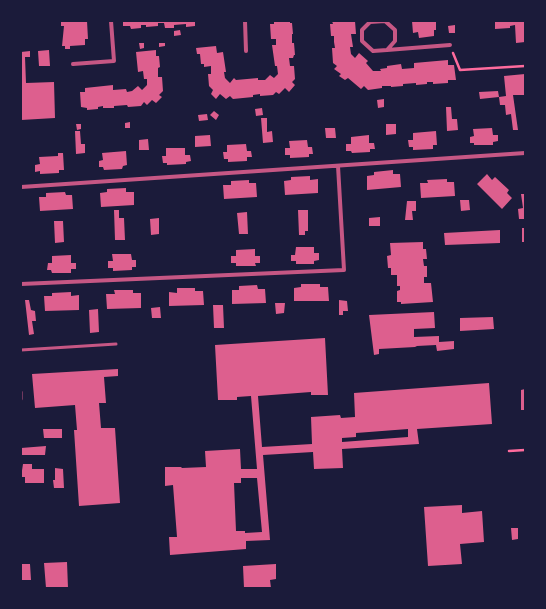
<!DOCTYPE html>
<style>
body{margin:0}
#map{position:relative;width:546px;height:609px;overflow:hidden;background:#1b1b3a;font-family:Karla,sans-serif}
canvas{display:block}
.frame{position:absolute;inset:0;border:22px solid #1b1b3a;pointer-events:none}
</style>
<div id="map">
<canvas width="546" height="609"></canvas>
<div class="frame"></div>
</div>
<script>
const c = document.querySelector('canvas').getContext('2d');
c.lineJoin = 'round';
function paint(path, color) { c.fillStyle = color; c.fill(path, 'evenodd'); }
function trace(path, color, width, dash) { c.strokeStyle = color; c.lineWidth = width; c.lineCap = dash ? 'butt' : 'round'; c.setLineDash(dash || []); c.stroke(path); }
paint(new Path2D(`
 M 61,21 L 87,21 L 88,39 L 85,39 L 85,45 L 70,46 L 70,49 L 65,49 L 65,46 L 62,46 L 64,26 L 61,26 Z
 M 123,21 L 195,21 L 195,26 L 186,27 L 186,24 L 174,25 L 174,28 L 165,28 L 164,23 L 158,23 L 158,26 L 146,27 L 146,25 L 141,25 L 141,28 L 131,29 L 130,26 L 123,26 Z
 M 274,21 L 290,21 L 290,23 L 292,23 L 293,34 L 292,34 L 292,43 L 294,43 L 295,55 L 294,55 L 293,58 L 289,58 L 290,66 L 294,66 L 295,79 L 292,82 L 295,85 L 289,92 L 285,88 L 279,94 L 276,92 L 273,95 L 260,96 L 260,94 L 253,95 L 253,97 L 233,99 L 230,96 L 226,99 L 220,94 L 216,99 L 211,94 L 213,90 L 209,86 L 208,74 L 211,74 L 211,66 L 204,67 L 204,64 L 201,64 L 200,54 L 197,54 L 196,48 L 216,46 L 217,53 L 223,52 L 226,72 L 224,72 L 225,78 L 230,83 L 234,78 L 236,80 L 258,78 L 258,80 L 265,80 L 270,75 L 274,78 L 278,74 L 277,66 L 275,66 L 272,45 L 276,45 L 276,39 L 271,39 L 270,24 L 274,24 Z
 M 332,21 L 355,21 L 356,34 L 351,34 L 353,47 L 350,47 L 351,54 L 355,58 L 359,53 L 368,61 L 366,63 L 373,71 L 381,71 L 380,69 L 387,68 L 387,66 L 401,64 L 402,69 L 414,68 L 414,63 L 448,60 L 448,65 L 454,65 L 456,80 L 448,80 L 448,83 L 433,84 L 433,82 L 427,82 L 427,84 L 416,85 L 416,83 L 403,84 L 403,86 L 391,87 L 391,86 L 382,86 L 382,88 L 368,90 L 364,86 L 361,89 L 348,78 L 345,80 L 339,76 L 341,74 L 334,69 L 337,66 L 333,63 L 332,48 L 335,48 L 334,42 L 334,36 L 331,36 L 330,24 L 333,24 Z
 M 412,21 L 436,21 L 436,30 L 434,30 L 434,36 L 419,38 L 418,32 L 413,33 Z
 M 495,21 L 525,21 L 525,42 L 516,43 L 515,25 L 510,26 L 510,28 L 495,29 Z
 M 455,25 L 455,33 L 449,33 L 448,26 Z
 M 180,30 L 181,35 L 174,36 L 174,31 Z
 M 139,43 L 144,43 L 144,48 L 140,49 Z
 M 159,43 L 165,43 L 165,46 L 159,47 Z
 M 49,50 L 50,66 L 39,66 L 38,51 Z
 M 156,50 L 156,56 L 159,56 L 160,67 L 158,68 L 158,77 L 162,77 L 163,91 L 159,95 L 162,97 L 156,103 L 152,100 L 147,105 L 144,102 L 141,106 L 128,107 L 127,105 L 114,106 L 114,108 L 103,108 L 103,106 L 98,107 L 98,109 L 87,110 L 87,108 L 81,107 L 80,92 L 85,92 L 85,88 L 113,85 L 113,90 L 126,89 L 127,92 L 132,91 L 138,86 L 142,90 L 147,85 L 147,79 L 144,79 L 143,71 L 138,72 L 136,52 Z
 M 30,51 L 30,57 L 25,57 L 26,83 L 54,82 L 55,118 L 21,120 L 21,52 Z
 M 525,74 L 525,95 L 513,95 L 518,130 L 513,130 L 511,114 L 506,115 L 505,105 L 500,105 L 499,97 L 506,96 L 504,76 Z
 M 498,91 L 499,97 L 480,99 L 479,92 Z
 M 384,99 L 384,107 L 378,108 L 377,100 Z
 M 446,107 L 451,107 L 452,119 L 457,119 L 458,130 L 447,131 Z
 M 262,108 L 263,115 L 256,116 L 255,109 Z
 M 214,111 L 219,115 L 216,120 L 210,115 Z
 M 207,114 L 208,120 L 199,121 L 198,115 Z
 M 261,118 L 267,118 L 267,132 L 272,131 L 273,142 L 263,143 Z
 M 130,122 L 130,128 L 125,128 L 125,123 Z
 M 76,124 L 81,124 L 81,129 L 77,130 Z
 M 386,124 L 396,124 L 396,134 L 386,135 Z
 M 325,128 L 335,128 L 336,138 L 326,138 Z
 M 492,128 L 493,135 L 498,135 L 498,141 L 493,142 L 493,145 L 474,145 L 474,143 L 470,143 L 470,137 L 474,136 L 473,129 Z
 M 75,131 L 80,131 L 81,144 L 85,144 L 85,153 L 76,154 Z
 M 436,131 L 437,145 L 433,145 L 433,149 L 413,150 L 413,147 L 409,147 L 408,140 L 413,140 L 413,133 Z
 M 210,135 L 211,146 L 195,147 L 195,136 Z
 M 369,135 L 369,143 L 374,143 L 375,149 L 370,149 L 370,152 L 352,153 L 351,151 L 346,151 L 346,144 L 351,144 L 351,137 Z
 M 148,139 L 149,150 L 139,150 L 139,140 Z
 M 307,140 L 308,147 L 312,147 L 313,154 L 309,154 L 309,157 L 290,158 L 290,155 L 285,155 L 285,148 L 290,148 L 289,141 Z
 M 246,144 L 247,151 L 251,151 L 252,157 L 247,157 L 247,161 L 228,162 L 228,159 L 224,159 L 223,152 L 227,152 L 227,145 Z
 M 166,148 L 185,148 L 185,155 L 190,155 L 191,161 L 186,162 L 186,164 L 167,165 L 167,163 L 163,163 L 162,156 L 166,156 Z
 M 126,151 L 127,165 L 123,166 L 122,169 L 104,170 L 103,167 L 99,167 L 99,161 L 103,160 L 102,153 Z
 M 58,153 L 63,153 L 64,170 L 59,170 L 59,173 L 40,174 L 40,171 L 35,172 L 35,165 L 40,164 L 39,157 L 58,156 Z
 M 393,170 L 393,174 L 400,174 L 401,187 L 367,190 L 367,176 L 374,175 L 374,172 Z
 M 487,174 L 492,180 L 495,177 L 509,190 L 507,193 L 512,198 L 502,209 L 477,184 Z
 M 310,176 L 310,180 L 318,179 L 318,193 L 285,195 L 284,181 L 291,180 L 291,177 Z
 M 447,179 L 447,182 L 454,182 L 455,196 L 421,198 L 420,183 L 428,183 L 427,180 Z
 M 249,180 L 249,183 L 256,183 L 257,197 L 224,199 L 223,185 L 231,185 L 231,181 Z
 M 126,188 L 126,192 L 134,192 L 134,205 L 101,207 L 100,193 L 107,192 L 107,189 Z
 M 65,192 L 66,195 L 72,195 L 73,209 L 40,211 L 39,197 L 46,197 L 46,193 Z
 M 521,194 L 525,194 L 525,222 L 524,219 L 519,219 L 518,209 L 523,208 Z
 M 460,200 L 469,200 L 470,210 L 461,211 Z
 M 407,201 L 416,201 L 416,211 L 412,211 L 413,220 L 405,220 Z
 M 114,210 L 119,210 L 119,218 L 124,218 L 125,240 L 115,240 Z
 M 298,210 L 308,210 L 308,231 L 305,231 L 305,235 L 299,235 Z
 M 247,212 L 248,234 L 239,234 L 237,213 Z
 M 380,217 L 380,226 L 369,226 L 369,218 Z
 M 159,218 L 159,234 L 151,235 L 150,219 Z
 M 54,221 L 63,221 L 64,242 L 55,243 Z
 M 522,228 L 525,228 L 525,242 L 522,242 Z
 M 500,230 L 500,243 L 445,245 L 444,233 Z
 M 423,242 L 423,249 L 426,249 L 427,259 L 423,259 L 424,266 L 427,266 L 427,277 L 424,277 L 424,283 L 431,283 L 433,302 L 401,304 L 401,302 L 397,302 L 397,291 L 400,290 L 400,286 L 397,286 L 397,275 L 391,275 L 391,268 L 388,268 L 387,256 L 391,255 L 390,243 Z
 M 296,247 L 314,247 L 314,253 L 319,253 L 319,260 L 314,261 L 314,264 L 296,264 L 296,261 L 291,261 L 291,255 L 295,255 Z
 M 255,249 L 255,256 L 260,256 L 260,263 L 255,263 L 256,266 L 236,266 L 236,263 L 231,263 L 231,256 L 236,256 L 236,250 Z
 M 112,254 L 131,254 L 132,260 L 136,260 L 136,267 L 132,267 L 132,270 L 113,271 L 113,268 L 108,268 L 108,261 L 113,261 Z
 M 71,255 L 71,263 L 76,263 L 76,269 L 71,269 L 71,273 L 52,273 L 51,270 L 47,270 L 48,263 L 52,263 L 52,256 Z
 M 301,284 L 320,284 L 320,287 L 328,287 L 329,301 L 294,301 L 294,288 L 301,287 Z
 M 257,285 L 258,289 L 265,289 L 266,303 L 232,304 L 232,290 L 239,290 L 239,286 Z
 M 177,288 L 195,288 L 195,291 L 203,291 L 204,305 L 169,306 L 169,292 L 177,293 Z
 M 114,290 L 133,290 L 133,293 L 141,293 L 141,308 L 107,309 L 106,294 L 115,294 Z
 M 71,292 L 71,296 L 79,295 L 79,310 L 45,311 L 44,296 L 52,296 L 52,293 Z
 M 25,300 L 29,300 L 31,310 L 35,311 L 36,321 L 32,321 L 34,334 L 29,335 Z
 M 339,300 L 347,301 L 348,311 L 343,311 L 343,315 L 339,315 Z
 M 275,303 L 285,303 L 284,313 L 276,314 Z
 M 213,305 L 223,305 L 224,328 L 214,328 Z
 M 160,307 L 161,318 L 152,318 L 151,308 Z
 M 98,309 L 99,332 L 90,333 L 89,310 Z
 M 434,312 L 435,328 L 414,329 L 414,337 L 439,336 L 439,342 L 454,341 L 454,349 L 437,351 L 436,345 L 417,346 L 415,347 L 379,349 L 379,354 L 374,355 L 369,315 Z
 M 493,317 L 494,329 L 460,331 L 460,318 Z
 M 325,338 L 328,395 L 311,395 L 311,392 L 258,396 L 262,447 L 312,444 L 311,417 L 340,415 L 341,418 L 355,417 L 354,393 L 489,383 L 492,424 L 417,429 L 419,444 L 342,449 L 343,468 L 314,469 L 313,452 L 263,455 L 270,540 L 246,541 L 246,549 L 170,555 L 169,537 L 177,537 L 173,485 L 165,486 L 165,467 L 181,467 L 182,468 L 206,467 L 205,451 L 240,449 L 241,469 L 257,469 L 251,396 L 237,397 L 237,400 L 218,400 L 215,345 ZM 408,429 L 408,437 L 342,442 L 342,438 L 356,437 L 356,433 ZM 241,478 L 257,478 L 262,532 L 245,533 L 245,531 L 236,531 L 234,483 L 241,483 Z
 M 118,369 L 118,376 L 104,377 L 106,403 L 99,403 L 101,428 L 115,428 L 120,503 L 79,506 L 74,430 L 77,430 L 75,405 L 35,408 L 32,374 Z
 M 525,389 L 525,410 L 521,410 L 521,390 Z
 M 43,429 L 62,429 L 62,438 L 44,438 Z
 M 46,446 L 45,455 L 21,455 L 21,448 Z
 M 23,464 L 32,464 L 32,469 L 44,469 L 44,483 L 25,483 L 25,477 L 21,477 Z
 M 55,468 L 63,469 L 64,488 L 54,488 L 53,480 L 55,480 Z
 M 462,505 L 462,513 L 482,511 L 484,542 L 460,544 L 462,564 L 428,566 L 424,507 Z
 M 511,528 L 518,528 L 518,539 L 512,540 Z
 M 67,562 L 68,588 L 46,588 L 44,563 Z
 M 21,564 L 30,564 L 31,580 L 21,580 Z
 M 276,564 L 276,579 L 270,580 L 271,588 L 244,588 L 243,566 Z`), '#dd5f8e');
trace(new Path2D(`
 M 453,53 L 460,70 L 525,66
 M 509,451 L 525,450`), '#ff6b9d', 2.5);
trace(new Path2D(`
 M 21,350 L 116,344
 M 21,392 L 21,399`), '#c65784', 3);
trace(new Path2D(`
 M 245,21 L 246,51
 M 385,21 L 395,30 L 395,41 L 387,50 L 373,51 L 362,41 L 362,30 L 370,22 Z
 M 387,50 L 450,45
 M 73,64 L 114,61 L 111,21
 M 21,187 L 525,153
 M 21,284 L 344,270 L 338,166`), '#c65784', 4);
</script>
